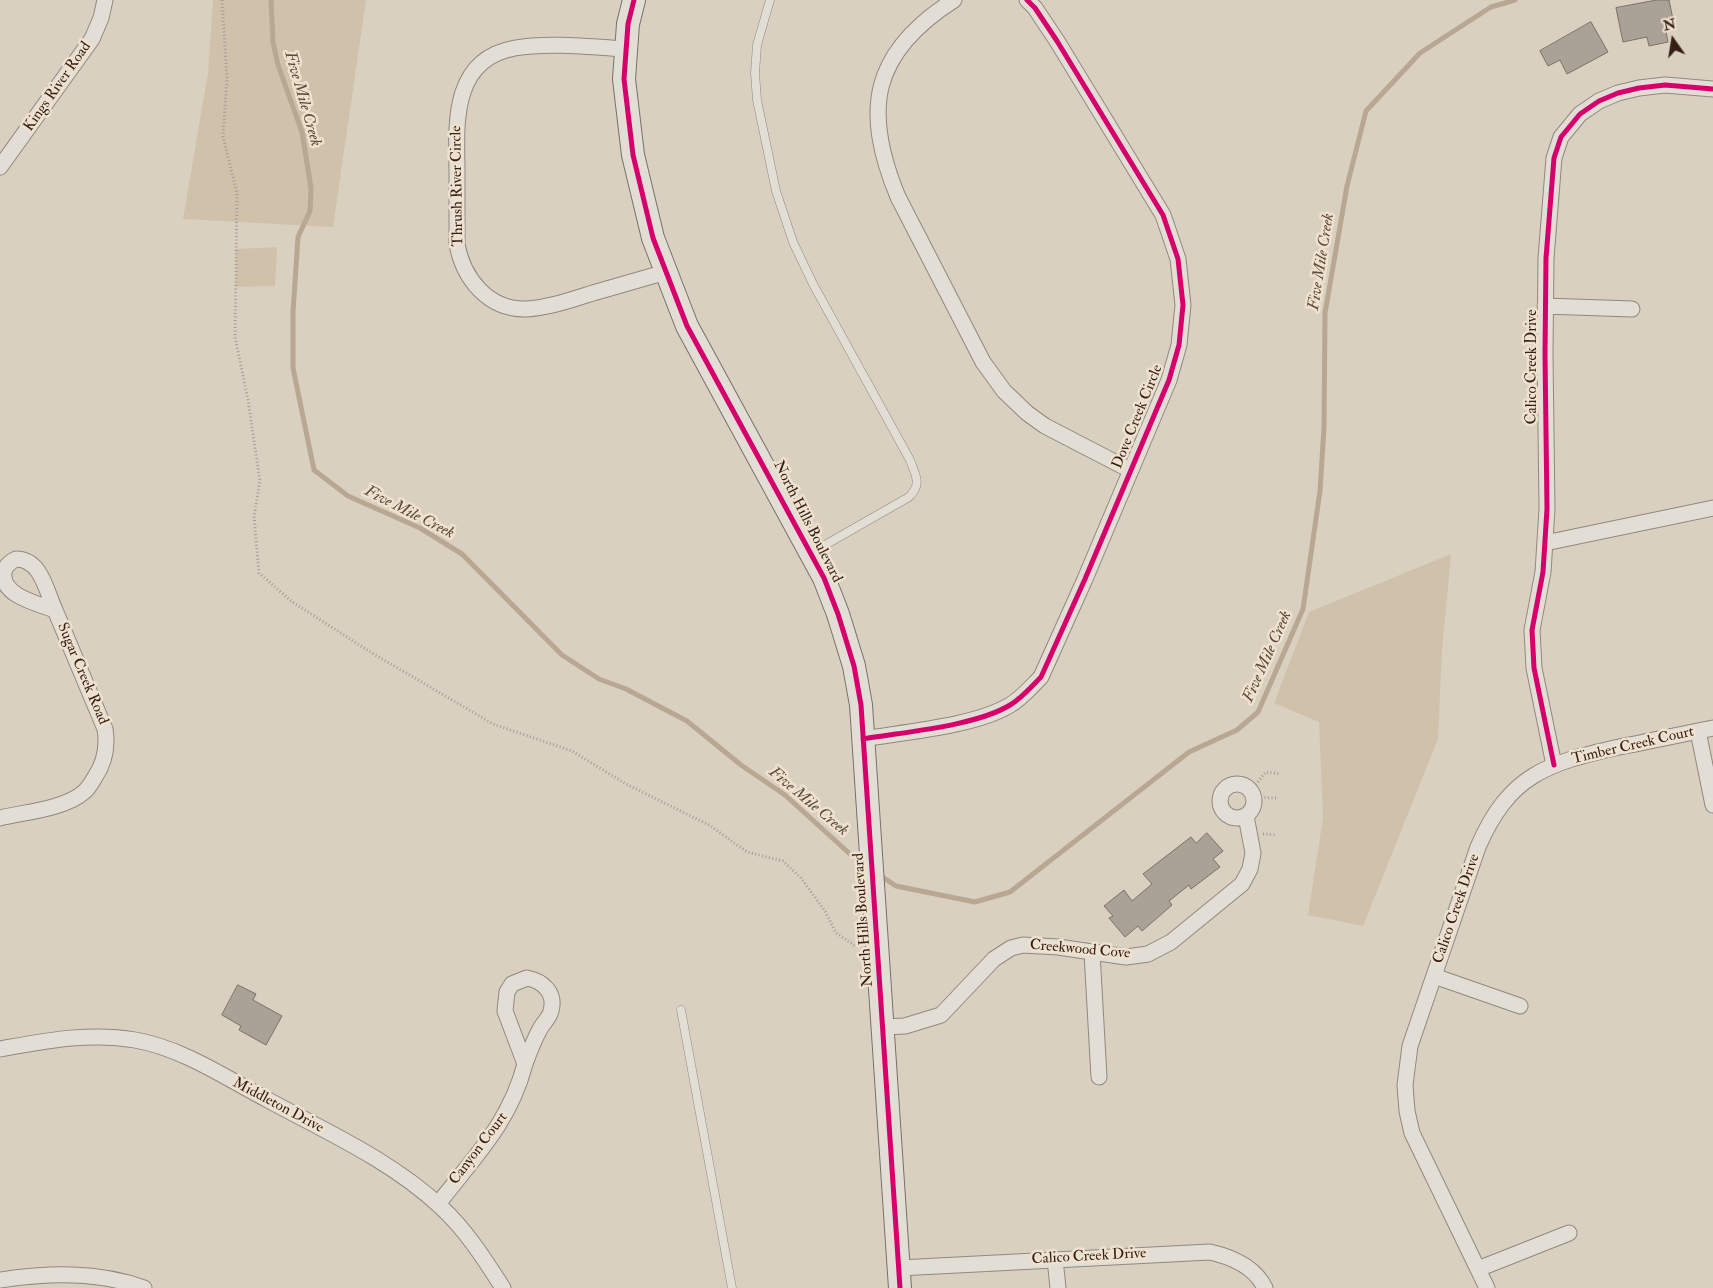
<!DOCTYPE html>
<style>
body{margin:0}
#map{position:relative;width:1713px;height:1288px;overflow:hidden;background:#dad0c0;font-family:"IM FELL Double Pica",serif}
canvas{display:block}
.north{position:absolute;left:1648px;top:15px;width:50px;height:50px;-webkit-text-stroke:4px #eee2cf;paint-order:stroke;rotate:347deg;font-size:14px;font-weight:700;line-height:20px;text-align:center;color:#351e14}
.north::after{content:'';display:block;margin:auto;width:18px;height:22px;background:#351e14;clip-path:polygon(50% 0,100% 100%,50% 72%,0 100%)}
</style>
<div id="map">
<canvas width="1713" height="1288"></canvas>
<div class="north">N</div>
</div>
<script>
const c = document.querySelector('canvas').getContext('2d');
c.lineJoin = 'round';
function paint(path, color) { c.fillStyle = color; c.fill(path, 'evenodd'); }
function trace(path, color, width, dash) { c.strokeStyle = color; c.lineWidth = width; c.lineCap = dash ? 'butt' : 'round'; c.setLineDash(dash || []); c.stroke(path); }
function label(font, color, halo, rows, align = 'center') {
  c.font = font + ' "IM FELL Double Pica",serif'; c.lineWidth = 5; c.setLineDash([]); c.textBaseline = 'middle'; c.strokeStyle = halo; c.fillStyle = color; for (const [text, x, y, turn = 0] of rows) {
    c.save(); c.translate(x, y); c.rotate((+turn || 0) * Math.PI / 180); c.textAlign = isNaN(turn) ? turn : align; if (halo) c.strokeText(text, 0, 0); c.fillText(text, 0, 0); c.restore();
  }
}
paint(new Path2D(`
 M 213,0 L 366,0 L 333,227 L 183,219 L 208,73 Z
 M 277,247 L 275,286 L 236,287 L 236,249 Z
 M 1451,554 L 1442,651 L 1438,739 L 1363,926 L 1308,915 L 1323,818 L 1319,722 L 1274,703 L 1309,612 Z`), '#d0c1ab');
trace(new Path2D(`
 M 271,0 L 273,42 L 278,65 L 302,132 L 311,188 L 310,211 L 298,237 L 293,312 L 293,368 L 314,470 L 348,496 L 420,528 L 462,554 L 562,655 L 599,679 L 626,689 L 687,721 L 741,765 L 785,795 L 850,854 L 865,864
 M 878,874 L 896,886 L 975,902 L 1010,892 L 1189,752 L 1237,730 L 1258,712 L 1303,609 L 1320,491 L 1324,427 L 1325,313 L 1347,186 L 1366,111 L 1420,53 L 1491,7 L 1515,0`), '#b8a792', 5);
const building = new Path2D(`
 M 1657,0 L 1669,0 L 1674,24 L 1665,26 L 1668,42 L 1649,46 L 1647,37 L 1623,42 L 1616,8 Z
 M 1591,22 L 1608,52 L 1567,74 L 1560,60 L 1548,66 L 1540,51 Z
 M 1207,833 L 1223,851 L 1213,859 L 1220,867 L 1191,889 L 1189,885 L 1169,901 L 1172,905 L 1142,931 L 1138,926 L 1125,937 L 1109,918 L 1113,916 L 1104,906 L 1124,890 L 1132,901 L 1152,884 L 1143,874 L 1191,837 L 1196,843 Z
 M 238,985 L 256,994 L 253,1000 L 282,1016 L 266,1045 L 239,1030 L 241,1026 L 222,1015 Z`);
paint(building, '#aba297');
trace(building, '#797067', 1);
const lane = new Path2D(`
 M 770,0 L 757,45 L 755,73 L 757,100 L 776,191 L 793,242 L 813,284 L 910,460 C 916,476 922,484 909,497 L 811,553
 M 681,1010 L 732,1288`);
const street = new Path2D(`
 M 954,0 C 871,53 862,110 898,197 L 983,362 L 1004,391 L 1027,413 L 1045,426 L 1130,470
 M 625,49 C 593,47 547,42 515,48 C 453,59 456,120 457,168 C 457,193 457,219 457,244 C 463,278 488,310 526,309 C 548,308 571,300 593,293 C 617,286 642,279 666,272
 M 0,167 L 92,39 L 101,18 L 105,0
 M 1545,306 L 1632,309
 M 1545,543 L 1713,508
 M 16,559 C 41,559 46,590 55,610 C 39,604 1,596 4,573 C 5,566 10,562 16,559 Z
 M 1698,731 L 1713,805
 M 863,739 C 904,732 976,726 1010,705 C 1022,698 1031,687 1041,677 L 1085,579 L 1169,380 L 1179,345 L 1183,305 L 1178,259 L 1163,215 L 1057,41 L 1035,8 L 1027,0
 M 1554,765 L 1534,668 L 1532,630 L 1543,572 L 1547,509 L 1545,354 L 1546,258 L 1554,158 L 1561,137 L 1580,114 L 1599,101 L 1618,93 L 1639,88 L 1665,85 L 1713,89
 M1220 801a17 17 0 1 1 34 0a17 17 0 1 1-34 0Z
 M 0,818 C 24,812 65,809 84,792 C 89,788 92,782 95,777 C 105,762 108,747 105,729 L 55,610
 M 1092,953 L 1099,1077
 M 1434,976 L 1520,1006
 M 527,978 C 543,981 556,993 551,1011 C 549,1019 542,1024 539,1031 C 533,1042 529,1053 525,1064 L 505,1011 L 507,992 L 512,984 Z
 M 883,1027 L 905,1026 L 941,1015 L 994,959 L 1011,948 L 1023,945 L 1058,947 L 1126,957 L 1148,954 L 1171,942 L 1242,884 L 1250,869 L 1253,853 L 1246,816
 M 0,1049 C 45,1041 89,1032 135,1040 C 182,1048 226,1078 268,1100 C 327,1132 392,1161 441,1207 C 466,1230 485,1260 503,1288
 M 438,1204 C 475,1156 509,1124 525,1064
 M 1055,1259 L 1058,1288
 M 899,1268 L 1210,1252 C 1232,1257 1255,1267 1265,1288
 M 1478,1269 L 1569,1233
 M 0,1280 C 49,1273 97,1271 144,1288
 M 1487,1288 L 1412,1133 L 1407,1111 L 1405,1085 L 1410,1046 L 1478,847 C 1509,775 1547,763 1619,747 C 1651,741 1682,734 1713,728`);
const secondary = new Path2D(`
 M 634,0 L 628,24 L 624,79 L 633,155 L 653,238 L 687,326 L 824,578 L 838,614 L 854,666 L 861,705 L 900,1288`);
trace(lane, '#91887e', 9);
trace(street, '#91887e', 17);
trace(secondary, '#797067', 24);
trace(new Path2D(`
 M 222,0 L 227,79 L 223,137 L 237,193 L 235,337 L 248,400 L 260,481 L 254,516 L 259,573 L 291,601 L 367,650 L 493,724 L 572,751 L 626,784 L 709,825 L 747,852 L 783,861 L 801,878 L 825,911 L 836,933 L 854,945 L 860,946
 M 1251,790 L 1266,772 L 1280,774
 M 1254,797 L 1276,798
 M 1263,834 L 1276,835`), '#a49d96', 3, [1, 2.5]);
trace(lane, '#e2ded5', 8);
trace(street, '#e2ded5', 15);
trace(secondary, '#e2ded5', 22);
trace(new Path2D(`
 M 634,0 L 628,24 L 624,79 L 633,155 L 653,238 L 687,326 L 824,578 L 838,614 L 854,666 L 861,705 L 900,1288
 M 863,739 C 904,732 976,726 1010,705 C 1022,698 1031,687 1041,677 L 1085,579 L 1169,380 L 1179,345 L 1183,305 L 1178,259 L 1163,215 L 1057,41 L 1035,8 L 1027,0
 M 1554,765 L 1534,668 L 1532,630 L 1543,572 L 1547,509 L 1545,354 L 1546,258 L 1554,158 L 1561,137 L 1580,114 L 1599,101 L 1618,93 L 1639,88 L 1665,85 L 1713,89`), '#d6006c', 5);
label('15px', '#351e14', '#eee2cf', [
 ["Kings River Road",58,87,-55],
 ["Thrush River Circle",458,186,-91],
 ["Calico Creek Drive",1533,367,-90],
 ["Dove Creek Circle",1138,417,-68],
 ["North Hills Boulevard",807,522,63],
 ["Sugar Creek Road",82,674,67],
 ["Timber Creek Court",1633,746,-13],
 ["Calico Creek Drive",1457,909,-71],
 ["North Hills Boulevard",864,920,-94],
 ["Creekwood Cove",1080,950,5],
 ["Middleton Drive",278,1106,28],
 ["Canyon Court",479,1149,-53],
 ["Calico Creek Drive",1089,1257,-3]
]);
label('italic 16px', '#5e4839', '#eee2cf', [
 ["Five Mile Creek",302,99,74],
 ["Five Mile Creek",1322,262,-81],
 ["Five Mile Creek",409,513,27],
 ["Five Mile Creek",1268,657,-66],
 ["Five Mile Creek",808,802,40]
]);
</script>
